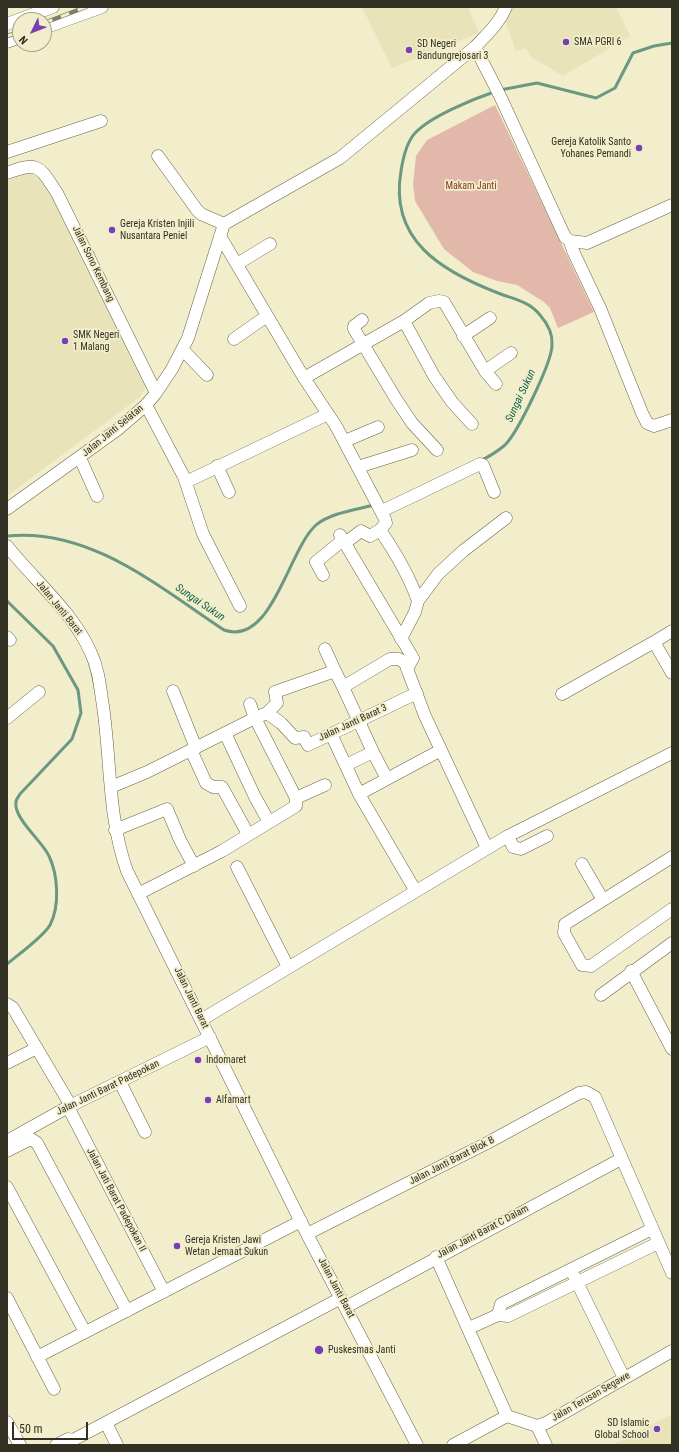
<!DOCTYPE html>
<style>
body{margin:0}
#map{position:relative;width:679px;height:1452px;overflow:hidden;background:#f2eecc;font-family:"Roboto Condensed",sans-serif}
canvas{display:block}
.frame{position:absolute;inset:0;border:8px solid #313022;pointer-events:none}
.north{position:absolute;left:12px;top:12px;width:40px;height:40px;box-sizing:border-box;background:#f2eecc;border:1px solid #a5a288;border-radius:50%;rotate:227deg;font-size:11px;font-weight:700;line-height:16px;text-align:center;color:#313022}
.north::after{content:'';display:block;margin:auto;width:14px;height:18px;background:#783fb5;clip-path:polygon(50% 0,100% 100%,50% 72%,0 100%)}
.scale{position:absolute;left:12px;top:1422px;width:76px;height:18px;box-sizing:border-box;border:2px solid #313022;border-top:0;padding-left:5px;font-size:12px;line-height:14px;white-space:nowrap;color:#313022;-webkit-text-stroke:3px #f2eecc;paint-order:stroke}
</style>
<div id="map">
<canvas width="679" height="1452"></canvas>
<div class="frame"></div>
<div class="north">N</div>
<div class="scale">50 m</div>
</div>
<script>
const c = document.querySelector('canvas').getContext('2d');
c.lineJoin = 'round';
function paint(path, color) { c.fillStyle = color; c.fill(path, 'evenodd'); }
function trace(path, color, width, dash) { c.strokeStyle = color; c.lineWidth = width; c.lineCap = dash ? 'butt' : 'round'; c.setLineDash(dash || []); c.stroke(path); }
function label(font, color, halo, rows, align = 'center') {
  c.font = font + ' "Roboto Condensed",sans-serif'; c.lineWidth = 3.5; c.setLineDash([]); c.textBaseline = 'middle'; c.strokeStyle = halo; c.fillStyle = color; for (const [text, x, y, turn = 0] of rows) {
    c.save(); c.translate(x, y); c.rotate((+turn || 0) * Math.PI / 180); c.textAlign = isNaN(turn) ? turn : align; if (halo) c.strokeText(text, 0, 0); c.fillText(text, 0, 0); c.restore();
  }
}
paint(new Path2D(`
 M 362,7 L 468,7 L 479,33 L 392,68 Z
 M 514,7 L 616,7 L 630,36 L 563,76 L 531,57 L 526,48 L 516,51 L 505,21 Z
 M 27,173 L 39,176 L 48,188 L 146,386 L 140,397 L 7,496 L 7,181 Z
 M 672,1414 L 672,1445 L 612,1445 Z`), '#e8e3b9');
paint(new Path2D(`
 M 495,105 L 594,312 L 558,328 L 550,308 L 544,302 L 517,285 L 497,281 L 473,272 L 444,249 L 415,201 L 413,184 L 416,156 L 427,140 Z`), '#e2b8ab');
trace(new Path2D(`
 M 500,90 L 537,83 L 596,98 L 615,88 L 633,53 L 654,46 L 672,43
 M 482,460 C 490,456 498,451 505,445 C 518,432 552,362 552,345 C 553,333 547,323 540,315 C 529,301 513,299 498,293 C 441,271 389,240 401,171 C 403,158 407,141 416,132 C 432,116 473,99 494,92
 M 7,536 C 90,527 160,588 224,630 C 272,647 288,550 316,525 C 330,513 355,510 374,505
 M 7,601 L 53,646 L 78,690 L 81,713 L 72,739 L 20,794 C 19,796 16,799 16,802 C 13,818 43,842 49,856 C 58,875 60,906 50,925 C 44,936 18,955 7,964`), '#6b9880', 3);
const minor = new Path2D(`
 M 7,24 L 53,7
 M 44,28 L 102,7
 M 7,42 L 20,37
 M 475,47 L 501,98 L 565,237 L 570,241 L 587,243 L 672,205
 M 7,152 L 101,121
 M 158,156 L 197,210 L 201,214 L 224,224
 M 7,173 C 39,161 39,166 57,193 L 156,393
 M 220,236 L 304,378 L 336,426 L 385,519 L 386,523 L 380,530 C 395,552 409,575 418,601
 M 570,241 L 573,251 L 600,308 L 642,413 L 647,423 L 654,426 L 672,420
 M 237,264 L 270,244
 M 362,320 L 354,326 L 354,329 L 396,399 L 412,423 L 437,450
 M 404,321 L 434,376 L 452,402 L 472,424
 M 463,336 L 490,318
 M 234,339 L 267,316
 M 182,349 L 207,375
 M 485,371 L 496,384
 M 304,378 L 404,321 L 429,303 L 439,301 L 444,302 L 447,307 L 485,371 L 511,353
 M 146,405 L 184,477 L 203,534 L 240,606
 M 345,441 L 378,427
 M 80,458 L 97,496
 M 217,466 L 229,492
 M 358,467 L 412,450
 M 186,482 L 328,414
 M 7,509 L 117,430 L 146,405 L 156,393 L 172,369 L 188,338 L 224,224 L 340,158 L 475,47 C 487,34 499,24 506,7
 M 382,511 L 480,464 L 483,465 L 494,492
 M 340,535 L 413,658 L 407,669
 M 345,543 L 361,531 L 370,536 L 380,530
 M 7,546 C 35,581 73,612 91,653 C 99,670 100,688 103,706 C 111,762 108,818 127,871 L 307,1234 L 417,1445
 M 323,575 L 316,562 L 343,540
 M 672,631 L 654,642 L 672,673
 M 7,637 L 10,640
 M 401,639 L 415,612 L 418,601 L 438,574 L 463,551 L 506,518
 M 325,649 L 335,671
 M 173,691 L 196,748
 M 562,694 L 654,642
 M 267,713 L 277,703 L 275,692 L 335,671 L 343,687
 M 7,718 L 39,692
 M 225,733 L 255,797 L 269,822
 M 331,734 L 359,794 L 415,890
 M 191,750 L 206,783 L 213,787 L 222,787 L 248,834
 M 373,752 L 343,687 L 390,659 L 399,659 L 405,663 L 425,716 L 487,848
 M 346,765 L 373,752 L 387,779
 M 111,787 L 147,772 L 255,718 L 250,704
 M 359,794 L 441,750
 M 296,798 L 325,785
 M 115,830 L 167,809 L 180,840 L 194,866
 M 508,836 L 513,847 L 521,849 L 547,836
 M 672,857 L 565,924 L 564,933 L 582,965 L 591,966 L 672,909
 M 582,864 L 603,900
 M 237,867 L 288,967
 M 138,894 L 222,851 L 296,806 L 296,798 L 255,718 L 267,713 L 281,723 L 295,738 L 304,737 L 308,745 L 417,693
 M 631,971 L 672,1049
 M 601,995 L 672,943
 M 7,1004 L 13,1008 L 71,1106
 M 201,1020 L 508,836 L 672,753
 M 7,1063 L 37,1048
 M 120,1082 L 145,1132
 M 68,1107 L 164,1292
 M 7,1141 L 68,1107 L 210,1037
 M 7,1151 L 31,1139 L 37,1143 L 127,1311
 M 7,1187 L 85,1332
 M 307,1234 L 489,1142 L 579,1093 L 586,1092 L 595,1097 L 672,1273
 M 436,1257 L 507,1416
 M 574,1276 L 624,1378
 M 7,1298 L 54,1389
 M 346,1307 L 621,1159
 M 498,1315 L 501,1304 L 652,1229
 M 469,1328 L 498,1315 L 508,1316 L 658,1243
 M 37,1357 L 301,1221
 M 7,1422 L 20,1445
 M 106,1423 L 117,1445
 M 537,1426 L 546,1445
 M 56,1445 L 68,1439 L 73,1440
 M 69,1445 L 73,1440 L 341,1298
 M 453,1445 L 507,1416 L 537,1426 L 546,1423 L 672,1351`);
trace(minor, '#676345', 13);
trace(minor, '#fff', 12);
const rail = new Path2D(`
 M 44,23 L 86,7
 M 7,36 L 20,32`);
trace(rail, '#807e68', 4.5);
trace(rail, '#f2eecc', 3, [9]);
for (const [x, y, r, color] of [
 [566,42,4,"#783fb5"],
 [409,50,4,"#783fb5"],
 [639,148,4,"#783fb5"],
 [112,230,4,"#783fb5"],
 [65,341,4,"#783fb5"],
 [198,1060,4,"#783fb5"],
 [208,1100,4,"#783fb5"],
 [177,1246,4,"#783fb5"],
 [319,1350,5,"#783fb5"],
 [657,1429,4,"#783fb5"]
]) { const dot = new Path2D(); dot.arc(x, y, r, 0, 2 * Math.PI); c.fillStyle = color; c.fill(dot); trace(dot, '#f2eecc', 1.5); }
label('10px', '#313022', '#f2eecc', [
 ["SMA PGRI 6",574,42],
 ["SD Negeri",417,44],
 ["Bandungrejosari 3",417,56],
 ["Gereja Katolik Santo",631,142,"right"],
 ["Yohanes Pemandi",631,154,"right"],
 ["Gereja Kristen Injili",120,224],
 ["Nusantara Peniel",120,236],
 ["SMK Negeri",73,335],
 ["1 Malang",73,347],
 ["Indomaret",206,1060],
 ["Alfamart",216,1100],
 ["Gereja Kristen Jawi",185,1240],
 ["Wetan Jemaat Sukun",185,1252],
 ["Puskesmas Janti",328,1350],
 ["SD Islamic",649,1423,"right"],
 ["Global School",649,1435,"right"]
], 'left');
label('10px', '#833a22', '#f2eecc', [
 ["Makam Janti",471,186]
]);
label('10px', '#313022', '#f2eecc', [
 ["Jalan Sono Kembang",93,264,64],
 ["Jalan Janti Selatan",113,431,-39],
 ["Jalan Janti Barat",59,608,51],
 ["Jalan Janti Barat 3",353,723,-25],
 ["Jalan Janti Barat",191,998,64],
 ["Jalan Janti Barat Padepokan",108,1088,-26],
 ["Jalan Janti Barat Blok B",452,1161,-27],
 ["Jalan Jati Barat Padepokan II",116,1200,62],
 ["Jalan Janti Barat C Dalam",483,1232,-28],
 ["Jalan Janti Barat",336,1288,62],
 ["Jalan Terusan Segawe",591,1397,-30]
]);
label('italic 11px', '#13644a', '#f2eecc', [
 ["Sungai Sukun",521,396,-65],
 ["Sungai Sukun",200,603,34]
]);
</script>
